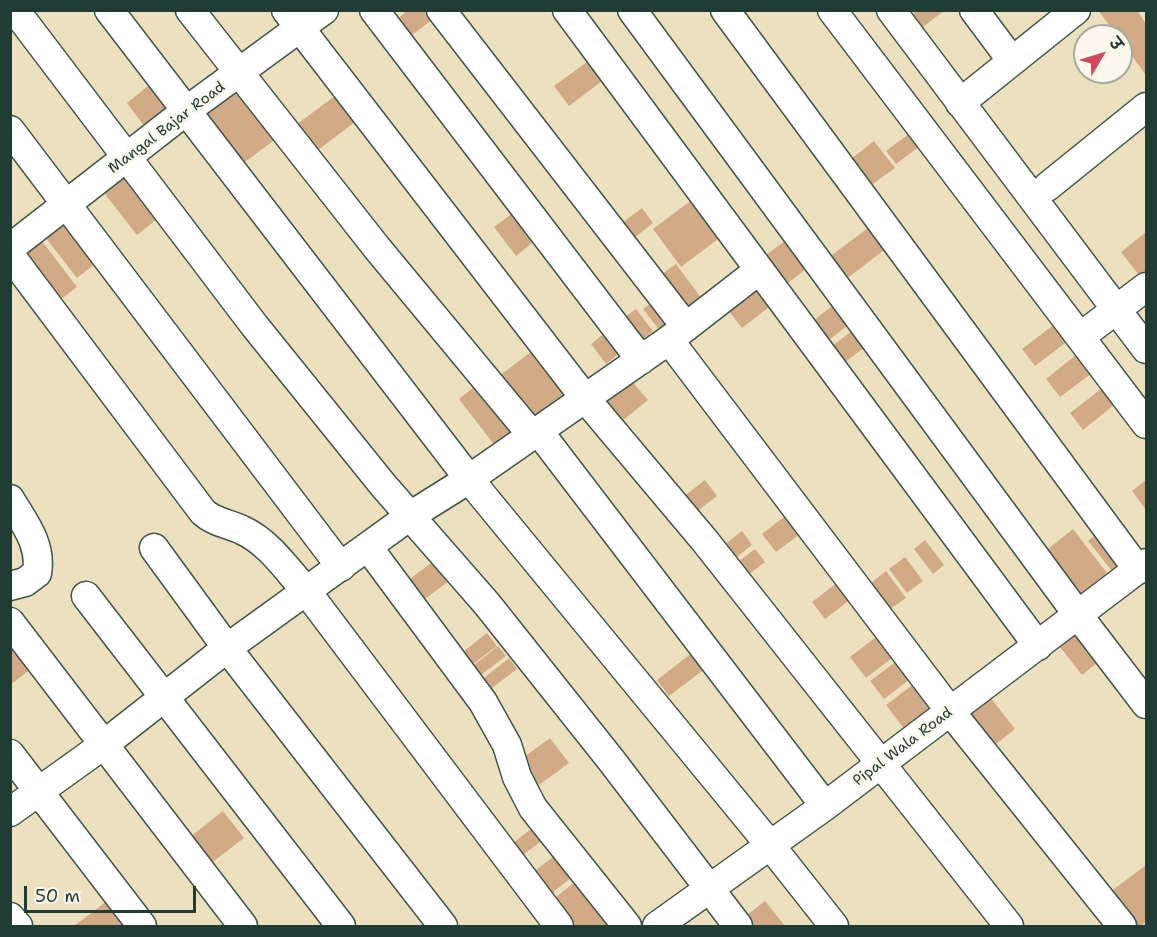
<!DOCTYPE html>
<meta charset="utf-8">
<style>
body{margin:0}
#map{position:relative;width:1157px;height:937px;overflow:hidden;background:#ede0be;font-family:"Shantell Sans","Playpen Sans Deva",sans-serif}
canvas{display:block}
.frame{position:absolute;inset:0;border:12px solid #1f3d34;pointer-events:none}
.north{position:absolute;left:1073px;top:24px;width:60px;height:60px;box-sizing:border-box;background:#fbf7ec;border:2px solid #a3ada2;border-radius:50%;rotate:52deg;font-size:16px;font-weight:700;line-height:24px;text-align:center;color:#1f3d34}
.north::after{content:'';display:block;margin:auto;width:21px;height:27px;background:#d1495b;clip-path:polygon(50% 0,100% 100%,50% 72%,0 100%)}
.scale{position:absolute;left:24px;top:886px;width:172px;height:27px;box-sizing:border-box;border:3px solid #1f3d34;border-top:0;padding-left:8px;font-size:18px;line-height:21px;white-space:nowrap;color:#1f3d34;-webkit-text-stroke:4px #fbf7ec;paint-order:stroke}
</style>
<div id="map">
<canvas width="1157" height="937"></canvas>
<div class="frame"></div>
<div class="north">उ</div>
<div class="scale">50 m</div>
</div>
<script>
const c = document.querySelector('canvas').getContext('2d');
c.lineJoin = 'round';
function paint(path, color) { c.fillStyle = color; c.fill(path, 'evenodd'); }
function trace(path, color, width, dash) { c.strokeStyle = color; c.lineWidth = width; c.lineCap = dash ? 'butt' : 'round'; c.setLineDash(dash || []); c.stroke(path); }
function label(font, color, halo, rows, align = 'center') {
  c.font = font + ' "Shantell Sans",sans-serif'; c.lineWidth = 6; c.setLineDash([]); c.textBaseline = 'middle'; c.strokeStyle = halo; c.fillStyle = color; for (const [text, x, y, turn = 0] of rows) {
    c.save(); c.translate(x, y); c.rotate((+turn || 0) * Math.PI / 180); c.textAlign = isNaN(turn) ? turn : align; if (halo) c.strokeText(text, 0, 0); c.fillText(text, 0, 0); c.restore();
  }
}
paint(new Path2D(`
 M 408,10 L 432,10 L 437,16 L 403,42 L 390,25 Z
 M 918,10 L 945,10 L 918,31 L 908,18 Z
 M 1098,10 L 1137,10 L 1146,24 L 1146,75 L 1121,41 L 1121,36 L 1117,36 Z
 M 591,59 L 606,78 L 569,106 L 554,86 Z
 M 240,80 L 281,135 L 233,171 L 192,116 Z
 M 148,86 L 169,113 L 147,130 L 127,103 Z
 M 339,93 L 359,119 L 309,157 L 289,130 Z
 M 914,130 L 924,143 L 896,164 L 886,151 Z
 M 874,141 L 895,168 L 867,188 L 847,162 Z
 M 125,170 L 161,216 L 137,235 L 101,189 Z
 M 697,196 L 726,233 L 681,267 L 653,229 Z
 M 642,208 L 653,223 L 629,242 L 618,226 Z
 M 514,212 L 536,240 L 516,256 L 494,227 Z
 M 66,214 L 101,259 L 77,278 L 42,233 Z
 M 876,222 L 892,244 L 841,283 L 824,261 Z
 M 1146,232 L 1146,275 L 1142,279 L 1121,252 Z
 M 38,236 L 77,287 L 51,307 L 11,256 Z
 M 790,237 L 811,265 L 779,290 L 757,262 Z
 M 676,264 L 702,299 L 682,315 L 655,279 Z
 M 760,279 L 777,301 L 742,328 L 725,306 Z
 M 659,297 L 676,319 L 660,331 L 643,309 Z
 M 836,303 L 851,323 L 822,345 L 808,325 Z
 M 636,309 L 653,331 L 635,345 L 618,322 Z
 M 1060,320 L 1073,337 L 1035,366 L 1022,349 Z
 M 856,328 L 869,344 L 840,366 L 828,349 Z
 M 607,331 L 622,351 L 606,364 L 591,344 Z
 M 535,349 L 570,397 L 530,426 L 495,379 Z
 M 1081,351 L 1096,370 L 1060,397 L 1046,379 Z
 M 629,378 L 648,400 L 616,426 L 597,401 Z
 M 484,379 L 521,427 L 496,447 L 459,399 Z
 M 1106,385 L 1119,401 L 1083,430 L 1070,413 Z
 M 705,480 L 717,496 L 691,516 L 679,500 Z
 M 1146,480 L 1146,510 L 1132,491 Z
 M 793,510 L 807,529 L 776,552 L 762,534 Z
 M 1104,528 L 1128,559 L 1112,571 L 1088,541 Z
 M 1073,529 L 1107,573 L 1081,593 L 1048,549 Z
 M 742,531 L 752,545 L 730,562 L 719,549 Z
 M 925,540 L 944,565 L 933,574 L 914,549 Z
 M 755,549 L 765,562 L 744,578 L 734,565 Z
 M 905,557 L 923,581 L 907,593 L 889,569 Z
 M 438,558 L 453,578 L 418,604 L 403,584 Z
 M 886,571 L 906,598 L 890,609 L 871,583 Z
 M 846,576 L 859,593 L 825,619 L 812,602 Z
 M 885,630 L 901,651 L 866,678 L 850,657 Z
 M 1081,631 L 1102,659 L 1082,675 L 1060,647 Z
 M 487,633 L 497,646 L 469,667 L 459,655 Z
 M 13,645 L 32,668 L 10,685 L 10,647 Z
 M 702,645 L 715,661 L 669,696 L 657,680 Z
 M 498,646 L 506,656 L 477,678 L 469,669 Z
 M 905,655 L 918,673 L 884,699 L 870,681 Z
 M 509,658 L 517,669 L 488,691 L 480,681 Z
 M 919,680 L 938,705 L 905,730 L 886,705 Z
 M 986,692 L 1015,729 L 991,748 L 962,710 Z
 M 550,738 L 569,763 L 539,785 L 520,760 Z
 M 223,811 L 244,838 L 210,864 L 190,837 Z
 M 535,826 L 544,839 L 515,861 L 505,849 Z
 M 558,853 L 575,875 L 544,899 L 527,877 Z
 M 1146,865 L 1146,922 L 1141,926 L 1127,926 L 1105,896 Z
 M 580,878 L 618,926 L 563,926 L 546,905 Z
 M 115,895 L 133,926 L 74,926 Z
 M 765,901 L 785,926 L 741,926 L 738,922 Z`), '#d2ab86');
const minor = new Path2D(`
 M 15,10 L 254,325 L 383,485 L 487,604 L 611,760 L 738,926
 M 109,10 L 469,479 L 770,845 L 834,926
 M 190,10 L 377,248 L 532,435 L 543,437 L 825,806
 M 286,10 L 584,397 L 705,541 L 1009,926
 M 374,10 L 641,360
 M 441,10 L 686,327
 M 567,10 L 1038,646
 M 632,10 L 1078,615 L 1146,704
 M 725,10 L 1138,570
 M 832,10 L 1146,424
 M 891,10 L 1146,349
 M 974,10 L 1012,61
 M 960,103 L 1076,10
 M 10,130 L 341,567
 M 1047,187 L 1146,107
 M 10,248 L 186,111 L 324,10
 M 10,255 L 203,512 C 215,523 228,523 242,530 C 269,542 288,571 307,592 L 559,926
 M 1080,337 L 1146,287
 M 669,340 L 950,711 L 1122,926
 M 10,499 C 24,523 42,544 37,573 L 25,582 L 10,586
 M 368,547 L 483,702 L 507,745 L 517,777 L 533,808 L 627,926
 M 154,548 L 227,648 L 443,926
 M 86,596 L 341,926
 M 10,622 L 243,926
 M 10,754 L 142,926
 M 10,812 L 102,746 L 227,648 L 410,516 L 469,479 L 669,340 L 758,271
 M 10,917 L 18,926
 M 657,926 L 825,806 L 1146,563`);
trace(minor, '#3e5549', 31);
trace(minor, '#fff', 28);
label('15px', '#1f3d34', '#fbf7ec', [
 ["Mangal Bajar Road",167,128,-37],
 ["Pipal Wala Road",903,747,-37]
]);
</script>
